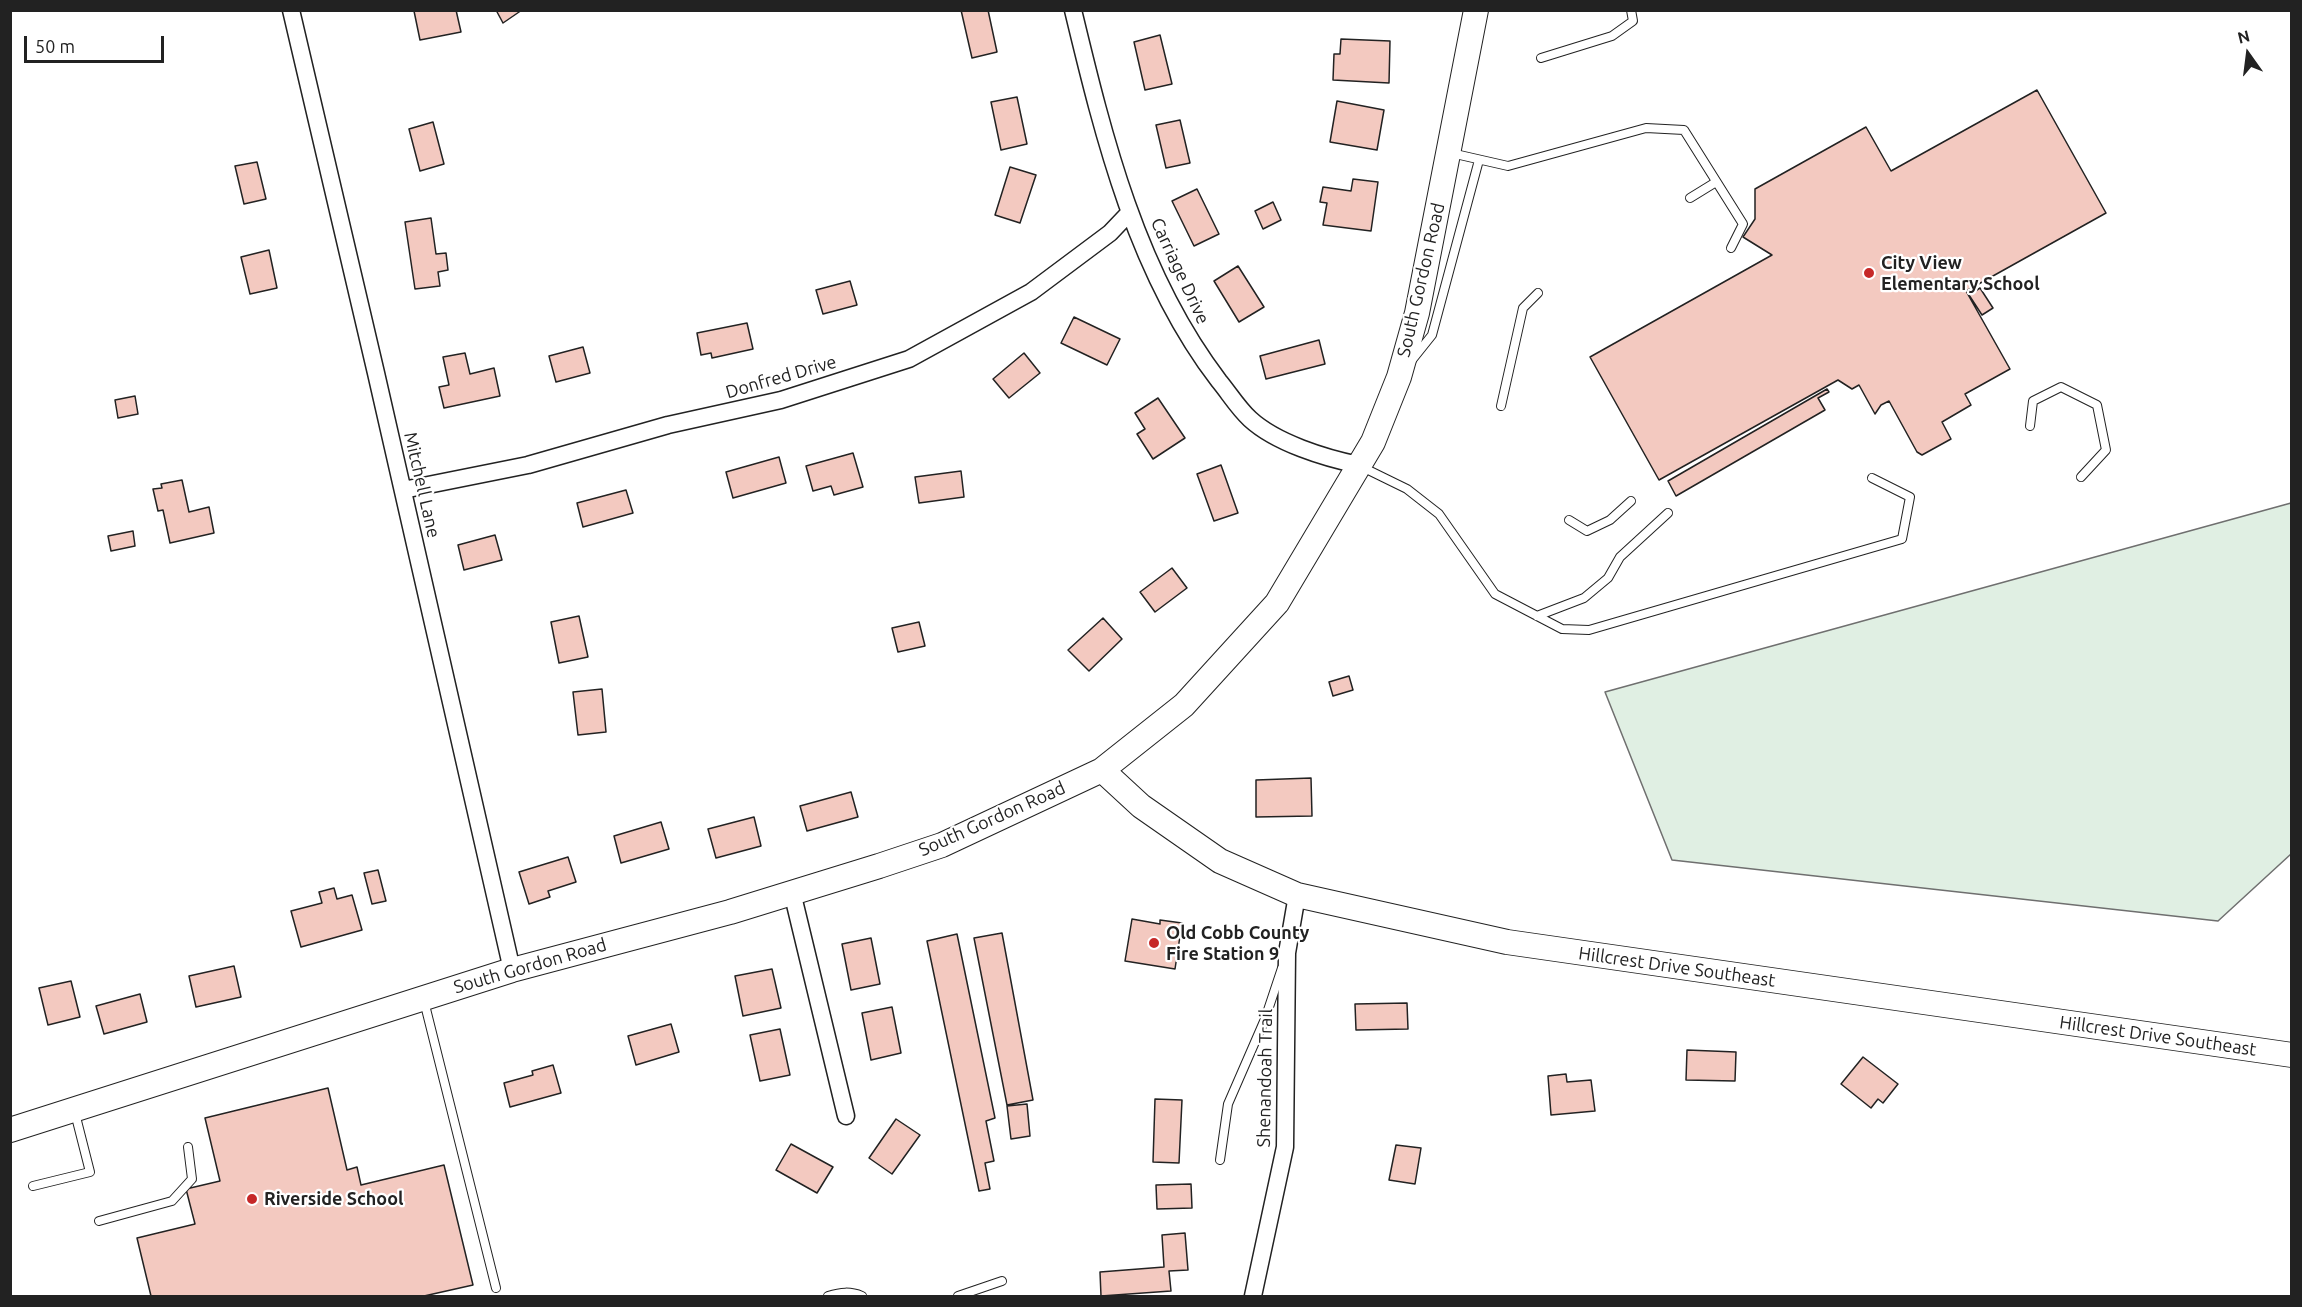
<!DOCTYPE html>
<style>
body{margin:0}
#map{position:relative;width:2302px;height:1307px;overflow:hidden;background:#fff;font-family:Ubuntu,sans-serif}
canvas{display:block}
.frame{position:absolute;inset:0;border:12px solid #222;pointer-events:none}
.north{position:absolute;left:2218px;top:24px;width:60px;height:60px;-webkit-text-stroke:4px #fff;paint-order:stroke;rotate:346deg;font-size:16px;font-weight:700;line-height:24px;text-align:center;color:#222}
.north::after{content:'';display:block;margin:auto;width:21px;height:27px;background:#222;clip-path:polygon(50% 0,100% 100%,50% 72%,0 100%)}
.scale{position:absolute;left:24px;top:36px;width:140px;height:27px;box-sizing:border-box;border:3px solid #222;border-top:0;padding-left:8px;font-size:18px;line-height:21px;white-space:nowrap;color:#222;-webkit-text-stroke:4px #fff;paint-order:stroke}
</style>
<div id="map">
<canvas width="2302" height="1307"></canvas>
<div class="frame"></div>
<div class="north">N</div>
<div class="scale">50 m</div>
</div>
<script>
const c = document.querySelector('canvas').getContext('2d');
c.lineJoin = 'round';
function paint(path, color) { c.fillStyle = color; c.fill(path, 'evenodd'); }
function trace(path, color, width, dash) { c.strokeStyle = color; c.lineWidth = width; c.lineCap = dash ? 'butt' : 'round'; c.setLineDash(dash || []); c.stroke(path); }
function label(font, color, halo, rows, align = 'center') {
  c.font = font + ' Ubuntu,sans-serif'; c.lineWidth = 4.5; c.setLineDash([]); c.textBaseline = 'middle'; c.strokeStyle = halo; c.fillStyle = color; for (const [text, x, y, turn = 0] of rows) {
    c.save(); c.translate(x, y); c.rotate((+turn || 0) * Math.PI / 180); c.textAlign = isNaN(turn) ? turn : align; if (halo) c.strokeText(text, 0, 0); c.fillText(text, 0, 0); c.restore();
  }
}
const green = new Path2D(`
 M 2291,503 L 2291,854 L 2218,921 L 1672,860 L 1605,692 Z`);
paint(green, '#e0efe3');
trace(green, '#6f6f6f', 1.5);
const building = new Path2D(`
 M 456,10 L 461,32 L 420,40 L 414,11 Z
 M 496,10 L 522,10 L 503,23 Z
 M 961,10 L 988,10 L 997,52 L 972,58 Z
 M 1160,35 L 1172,84 L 1145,90 L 1134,42 Z
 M 1341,39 L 1390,41 L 1389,83 L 1333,80 L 1334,54 L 1340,54 Z
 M 2037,90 L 2106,213 L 1966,291 L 2010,369 L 1965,394 L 1971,405 L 1942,422 L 1951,439 L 1922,455 L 1917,452 L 1889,401 L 1881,405 L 1875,414 L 1859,385 L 1852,389 L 1838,380 L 1659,480 L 1590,357 L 1772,255 L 1743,237 L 1755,219 L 1755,189 L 1866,127 L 1891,171 Z
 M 1017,97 L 1027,144 L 1001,150 L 991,102 Z
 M 1337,101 L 1384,110 L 1377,150 L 1330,142 Z
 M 1180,120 L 1190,163 L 1166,168 L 1156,125 Z
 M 433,122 L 444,164 L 420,171 L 409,129 Z
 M 257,162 L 266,199 L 244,204 L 235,166 Z
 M 1010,167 L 1036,175 L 1020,223 L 995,215 Z
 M 1353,179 L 1378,182 L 1371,231 L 1323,225 L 1327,203 L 1320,202 L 1323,187 L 1351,191 Z
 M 1197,189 L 1219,234 L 1194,246 L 1172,201 Z
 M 1273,202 L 1281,220 L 1263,229 L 1255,211 Z
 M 431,218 L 436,254 L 446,253 L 448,270 L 438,272 L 440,286 L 415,289 L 405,222 Z
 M 269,250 L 277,288 L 250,294 L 241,257 Z
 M 1238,266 L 1264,307 L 1239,322 L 1214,281 Z
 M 850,281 L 857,305 L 823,314 L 816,290 Z
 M 1980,288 L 1993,308 L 1982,315 L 1969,295 Z
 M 1074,317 L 1120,339 L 1107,365 L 1061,343 Z
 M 747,323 L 753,349 L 712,358 L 711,353 L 701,355 L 697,333 Z
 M 1319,340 L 1325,364 L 1266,379 L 1260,356 Z
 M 583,347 L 590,373 L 556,382 L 549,356 Z
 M 465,353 L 470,374 L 494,368 L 500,396 L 444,408 L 439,387 L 449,385 L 443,357 Z
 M 1024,353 L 1040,373 L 1009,398 L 993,379 Z
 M 1827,389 L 1829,392 L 1818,398 L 1825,410 L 1676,496 L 1668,481 Z
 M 135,396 L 138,414 L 118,418 L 115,400 Z
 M 1158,398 L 1185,438 L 1153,459 L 1137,434 L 1145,429 L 1135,413 Z
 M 853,453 L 863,487 L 834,495 L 831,486 L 813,491 L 806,466 Z
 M 779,457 L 786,483 L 733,498 L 726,472 Z
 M 1221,465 L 1238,513 L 1214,521 L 1197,474 Z
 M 961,471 L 964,497 L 919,503 L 915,477 Z
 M 182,480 L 189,512 L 209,507 L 214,533 L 170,543 L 163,510 L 158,511 L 153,489 L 162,488 L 161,484 Z
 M 626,490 L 633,513 L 583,527 L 577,503 Z
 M 133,531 L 135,546 L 111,551 L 108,536 Z
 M 495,535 L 502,560 L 464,570 L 458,545 Z
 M 1172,568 L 1187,588 L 1155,612 L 1140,592 Z
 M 579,616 L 588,657 L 559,663 L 551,622 Z
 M 1103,618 L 1122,639 L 1089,671 L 1068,650 Z
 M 919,622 L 925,646 L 898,652 L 892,628 Z
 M 1349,676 L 1353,690 L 1333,696 L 1329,682 Z
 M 602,689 L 606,732 L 578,735 L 573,692 Z
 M 1311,778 L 1312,816 L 1256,817 L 1256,780 Z
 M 851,792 L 858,817 L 807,831 L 800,806 Z
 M 754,817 L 761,846 L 716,858 L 708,829 Z
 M 661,822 L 669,849 L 621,863 L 614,836 Z
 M 568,857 L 576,882 L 548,891 L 550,897 L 529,904 L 519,872 Z
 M 378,870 L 386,901 L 372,904 L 364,873 Z
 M 334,888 L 337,899 L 352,895 L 362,930 L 301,947 L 291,911 L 322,903 L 319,892 Z
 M 1132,919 L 1160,924 L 1160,920 L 1182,923 L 1175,969 L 1125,961 Z
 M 1002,933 L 1033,1100 L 1007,1105 L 974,938 Z
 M 957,934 L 995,1118 L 986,1121 L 994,1161 L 985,1163 L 990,1189 L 979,1191 L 927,941 Z
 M 871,938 L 880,984 L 851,990 L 842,944 Z
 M 234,966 L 241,997 L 196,1007 L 189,976 Z
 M 772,969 L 781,1008 L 743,1016 L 735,976 Z
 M 71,981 L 80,1017 L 48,1025 L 39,988 Z
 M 140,994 L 147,1022 L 104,1034 L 96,1006 Z
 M 1407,1003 L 1408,1029 L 1356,1030 L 1355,1004 Z
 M 892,1007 L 901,1053 L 871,1060 L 862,1013 Z
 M 671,1024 L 679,1052 L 636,1065 L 628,1036 Z
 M 780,1029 L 790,1075 L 760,1081 L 750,1035 Z
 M 1687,1050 L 1736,1052 L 1735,1081 L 1686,1080 Z
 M 1863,1057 L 1898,1084 L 1883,1103 L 1878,1099 L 1871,1108 L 1841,1084 Z
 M 553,1065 L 561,1093 L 510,1107 L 504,1083 L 533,1075 L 532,1071 Z
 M 1566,1074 L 1567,1082 L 1591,1080 L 1595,1111 L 1551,1115 L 1548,1076 Z
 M 328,1088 L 347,1170 L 357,1167 L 361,1185 L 444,1165 L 473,1285 L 424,1296 L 151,1296 L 137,1238 L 195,1224 L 186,1189 L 220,1181 L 205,1118 Z
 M 1155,1099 L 1182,1100 L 1179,1163 L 1153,1162 Z
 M 1027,1104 L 1030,1136 L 1011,1139 L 1007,1106 Z
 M 896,1119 L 920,1135 L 892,1174 L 869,1158 Z
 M 791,1144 L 833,1167 L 817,1193 L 776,1170 Z
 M 1396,1145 L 1421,1148 L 1415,1184 L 1389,1180 Z
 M 1191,1184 L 1192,1208 L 1157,1209 L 1156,1185 Z
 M 1185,1233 L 1188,1270 L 1169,1271 L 1171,1291 L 1101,1296 L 1100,1272 L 1164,1267 L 1162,1235 Z`);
paint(building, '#f3c9c0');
trace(building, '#222', 1.5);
const lane = new Path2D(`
 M 1541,58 L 1612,36 L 1633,21 L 1631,10
 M 1451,153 L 1508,166 L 1646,128 L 1684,130 L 1743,224 L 1731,248
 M 1690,198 L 1716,182
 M 1412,360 L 1432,335 L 1479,160
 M 1501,406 L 1523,308 L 1538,293
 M 2030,426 L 2033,401 L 2061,387 L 2097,405 L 2106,450 L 2081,477
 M 1360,466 L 1407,489 L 1439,514 L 1495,594 L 1562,629 L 1589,630 L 1902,539 L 1910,497 L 1872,478
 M 1569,520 L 1587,531 L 1610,520 L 1631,501
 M 1537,616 L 1584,598 L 1608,578 L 1620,557 L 1668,513
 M 424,1001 L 496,1288
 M 1220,1160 L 1228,1104 L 1265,1019 L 1282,968
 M 33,1186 L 90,1172 L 75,1113
 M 99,1221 L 172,1201 L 192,1179 L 188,1147
 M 828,1296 C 841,1292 850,1291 862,1296
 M 958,1296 L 1002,1281`);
const street = new Path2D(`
 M 291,10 L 376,373 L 512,970
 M 1073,10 C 1104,139 1137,274 1219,381 C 1229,393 1238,408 1250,419 C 1276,443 1325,458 1359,465
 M 403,490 L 528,465 L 668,425 L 781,400 L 909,359 L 1031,292 L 1110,233 L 1130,212
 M 792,892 L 846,1116
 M 1253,1296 L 1285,1147 L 1287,953 L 1297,895`);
const secondary = new Path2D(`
 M 1102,770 L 1141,806 L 1220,861 L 1297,895 L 1507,942 L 2292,1055
 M 10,1130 L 512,970 L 730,912 L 879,866 L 942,845 L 1102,770 L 1184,705 L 1277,603 L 1373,442 L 1399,377 L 1417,313 L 1476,10`);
trace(lane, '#222', 10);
trace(street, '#222', 19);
trace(secondary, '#222', 26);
trace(lane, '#fff', 8);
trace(street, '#fff', 16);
trace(secondary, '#fff', 24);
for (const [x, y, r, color] of [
 [1869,273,6,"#c62828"],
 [1154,943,6,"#c62828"],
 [252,1199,6,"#c62828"]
]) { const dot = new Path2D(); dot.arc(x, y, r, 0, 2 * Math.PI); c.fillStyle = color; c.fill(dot); trace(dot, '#fff', 2); }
label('bold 18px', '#222', '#fff', [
 ["City View",1881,263],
 ["Elementary School",1881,284],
 ["Old Cobb County",1166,933],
 ["Fire Station 9",1166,954],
 ["Riverside School",264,1199]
], 'left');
label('18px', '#222', '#fff', [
 ["Carriage Drive",1180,271,65],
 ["South Gordon Road",1421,280,-77],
 ["Donfred Drive",781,377,-16],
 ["Mitchell Lane",422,485,77],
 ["South Gordon Road",992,819,-24],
 ["South Gordon Road",530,966,-16],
 ["Hillcrest Drive Southeast",1677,967,8],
 ["Hillcrest Drive Southeast",2158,1036,8],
 ["Shenandoah Trail",1265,1078,-89]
]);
</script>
